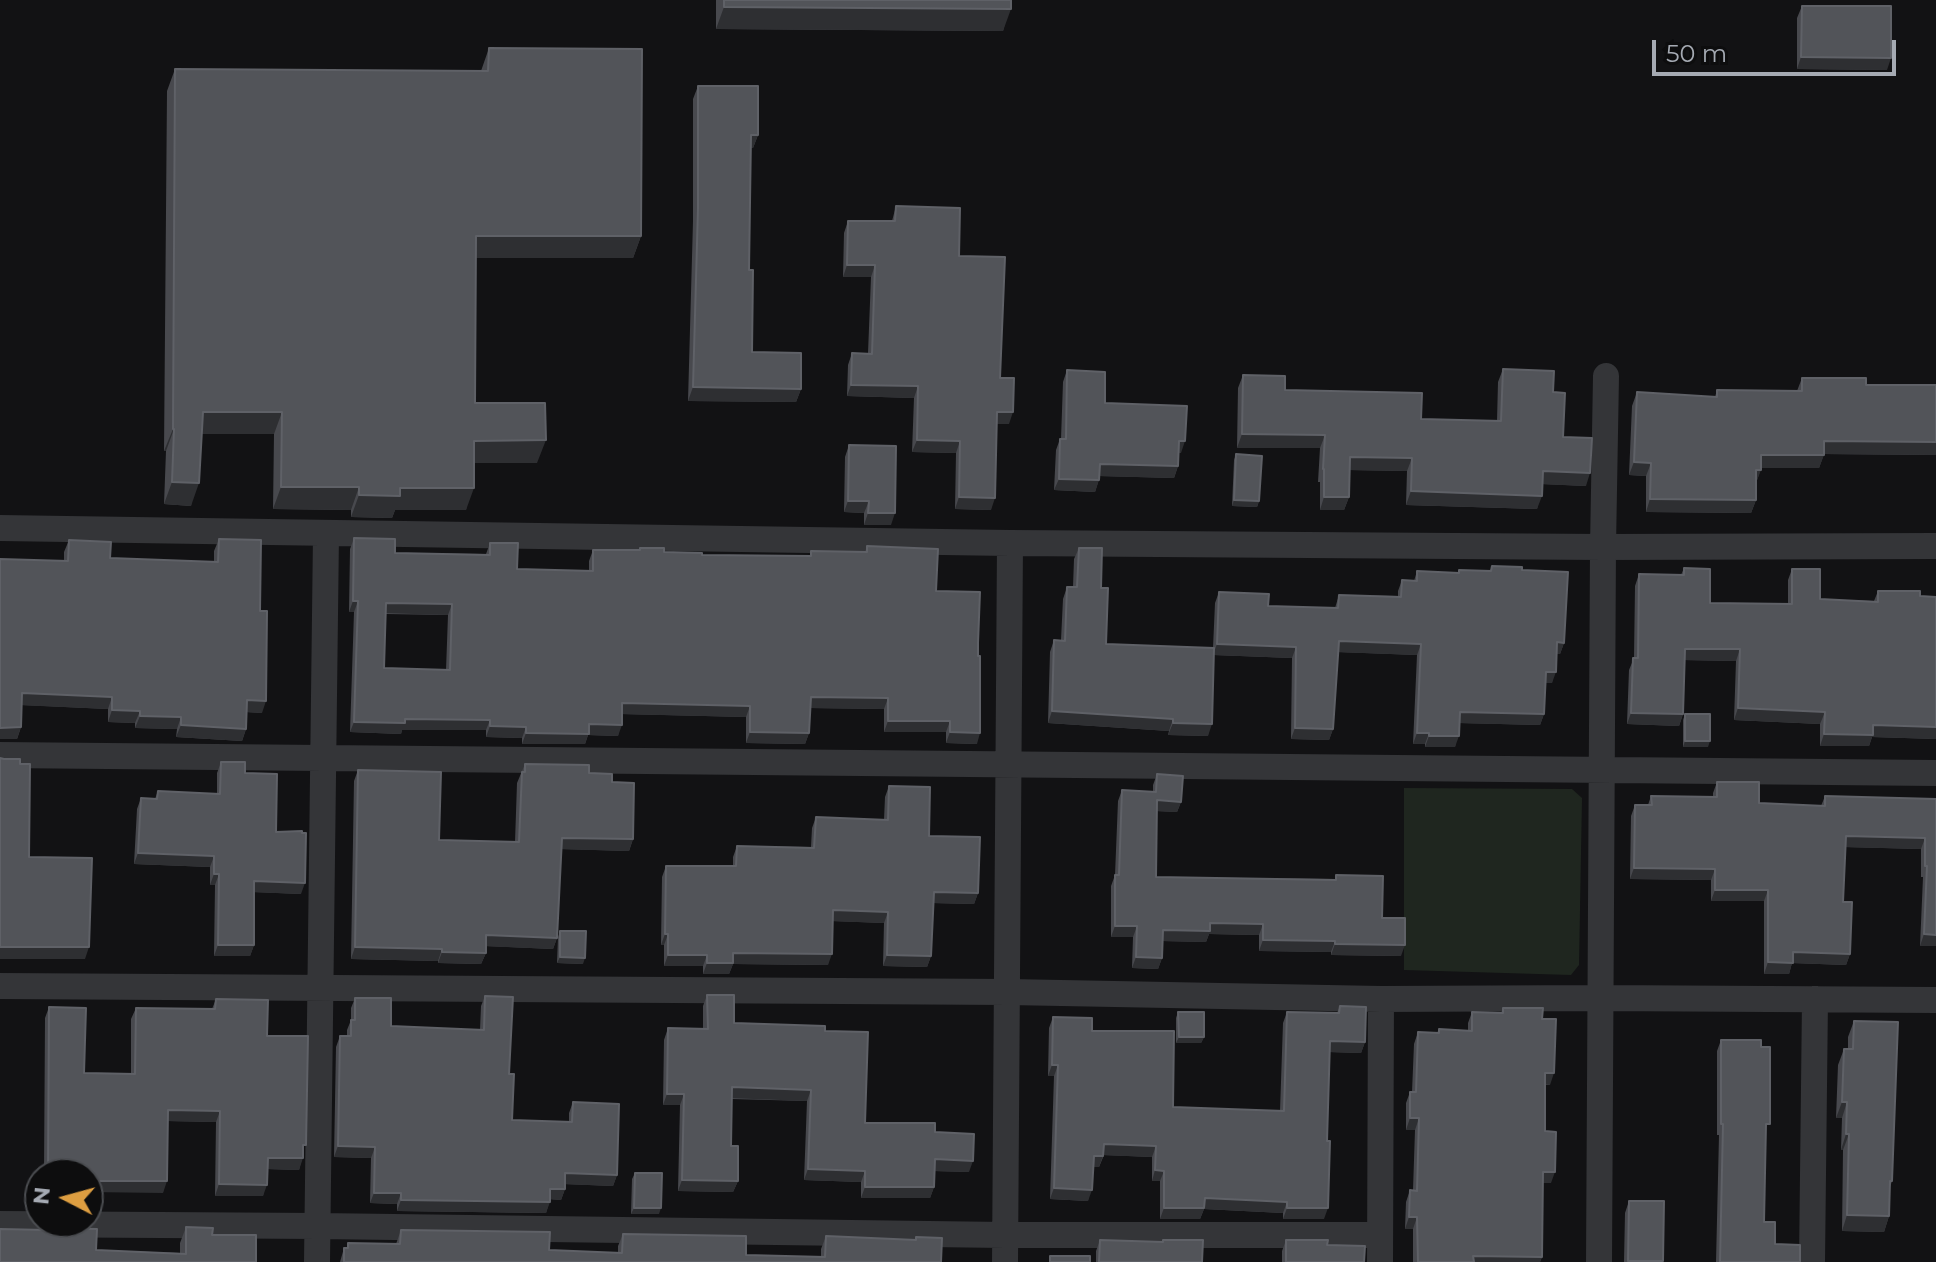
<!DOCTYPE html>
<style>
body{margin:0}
#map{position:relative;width:1936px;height:1262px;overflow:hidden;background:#121214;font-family:Montserrat,sans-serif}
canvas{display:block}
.north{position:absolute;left:24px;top:1158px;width:80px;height:80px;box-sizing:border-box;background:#0d0d0e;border:2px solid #4a4c50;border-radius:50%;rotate:276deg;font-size:22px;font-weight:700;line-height:32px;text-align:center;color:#a5aab3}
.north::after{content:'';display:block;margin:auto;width:28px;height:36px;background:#dd9e41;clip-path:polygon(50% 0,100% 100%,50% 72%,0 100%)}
.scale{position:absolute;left:1652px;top:40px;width:244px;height:36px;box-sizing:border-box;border:4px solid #a5aab3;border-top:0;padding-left:10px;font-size:24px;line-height:28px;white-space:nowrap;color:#a5aab3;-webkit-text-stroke:6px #0d0d0e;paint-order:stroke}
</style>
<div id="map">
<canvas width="1936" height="1262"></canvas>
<div class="north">N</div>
<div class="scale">50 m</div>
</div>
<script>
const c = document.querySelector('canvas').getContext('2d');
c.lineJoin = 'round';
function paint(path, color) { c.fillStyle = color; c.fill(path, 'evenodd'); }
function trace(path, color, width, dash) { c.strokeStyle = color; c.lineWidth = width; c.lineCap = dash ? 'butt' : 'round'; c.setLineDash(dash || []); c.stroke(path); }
paint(new Path2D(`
 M 1404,788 L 1572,789 L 1582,798 L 1579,965 L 1571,975 L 1404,970 Z`), '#1f261f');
trace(new Path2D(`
 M 0,528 L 1010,543 L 1603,547 L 1936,546
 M 0,755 L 1936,773
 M 0,986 L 1008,992 L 1381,999 L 1601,998 L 1936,1000
 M 0,1224 L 318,1226 L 1005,1235 L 1380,1235
 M 317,1262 L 326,534
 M 1005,1262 L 1010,543
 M 1380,1262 L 1381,999
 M 1599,1262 L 1603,547 L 1606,376
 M 1812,1262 L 1815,999`), '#343538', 26);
paint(new Path2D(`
 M 716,0 L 1011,0 L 1003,31 L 716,29 Z
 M 1802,6 L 1887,70 L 1797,69 L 1797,18 Z
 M 489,48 L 641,236 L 633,258 L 476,258 L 475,403 L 537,463 L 474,463 L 466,510 L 395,510 L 392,518 L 351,517 L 351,510 L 273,509 L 274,434 L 202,434 L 191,506 L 164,504 L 166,451 L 164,451 L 167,91 L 175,69 L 481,71 Z
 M 698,86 L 758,135 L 753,148 L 751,148 L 749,270 L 752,352 L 801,389 L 796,402 L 688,401 L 693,221 L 693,99 Z
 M 896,206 L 959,256 L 1000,378 L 1009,424 L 997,424 L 991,510 L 955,509 L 956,453 L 912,452 L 914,398 L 847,396 L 848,365 L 852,353 L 868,353 L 871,277 L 843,277 L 844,233 L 848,221 L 892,221 Z
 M 1503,369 L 1553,392 L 1563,437 L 1586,486 L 1543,484 L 1537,509 L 1406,505 L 1407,471 L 1350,470 L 1349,497 L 1344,510 L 1320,510 L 1320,482 L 1318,482 L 1320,448 L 1237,448 L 1238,388 L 1243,375 L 1285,390 L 1421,419 L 1497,421 L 1498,382 Z
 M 1067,370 L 1105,403 L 1181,453 L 1179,453 L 1178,466 L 1174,478 L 1100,476 L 1095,492 L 1054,490 L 1056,450 L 1060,439 L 1061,439 L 1063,382 Z
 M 1802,378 L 1866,385 L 1936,455 L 1824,454 L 1819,468 L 1761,468 L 1756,483 L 1756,500 L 1751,513 L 1646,512 L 1646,476 L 1629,475 L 1632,406 L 1637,392 L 1715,397 L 1717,390 L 1797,391 Z
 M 849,445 L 891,525 L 864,525 L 864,513 L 844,512 L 845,457 Z
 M 1236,454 L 1259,501 L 1257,507 L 1232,506 L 1234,460 Z
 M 354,538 L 395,553 L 486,554 L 490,543 L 517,569 L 589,571 L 589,561 L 593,550 L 639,550 L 640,548 L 664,552 L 702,555 L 810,556 L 811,551 L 865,552 L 867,546 L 936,591 L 978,643 L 977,744 L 946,743 L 946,732 L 884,732 L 884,709 L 810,708 L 809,733 L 805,744 L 746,743 L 746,717 L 622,714 L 618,736 L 588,735 L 585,744 L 522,744 L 522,738 L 486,737 L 486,730 L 402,730 L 401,734 L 350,732 L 354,612 L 349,612 L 350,549 ZM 386,614 L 448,615 L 446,670 L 384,668 Z
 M 219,539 L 260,611 L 262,713 L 247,712 L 246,729 L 242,741 L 176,737 L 177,729 L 135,728 L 135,723 L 108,722 L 108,709 L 22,705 L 21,727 L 17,739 L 0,739 L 64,561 L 64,552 L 69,540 L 110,558 L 214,562 L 214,551 Z
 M 1079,548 L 1101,588 L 1106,644 L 1213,648 L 1215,603 L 1219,592 L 1268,606 L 1335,608 L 1339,595 L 1398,596 L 1398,591 L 1402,580 L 1414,581 L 1417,571 L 1458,573 L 1459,570 L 1490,571 L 1492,566 L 1522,570 L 1564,643 L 1560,654 L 1556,654 L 1552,683 L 1545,683 L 1544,714 L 1540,725 L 1460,723 L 1455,747 L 1425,747 L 1425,744 L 1413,744 L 1417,655 L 1338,652 L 1333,729 L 1329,740 L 1291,739 L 1292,658 L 1214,655 L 1208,736 L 1168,735 L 1169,731 L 1048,723 L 1050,652 L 1054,640 L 1061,640 L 1063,599 L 1067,587 L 1073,587 L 1074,559 Z
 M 1684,568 L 1710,603 L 1788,604 L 1788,580 L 1792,569 L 1820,599 L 1874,601 L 1878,591 L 1920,596 L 1936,597 L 1936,739 L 1872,737 L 1869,746 L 1820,746 L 1820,724 L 1734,720 L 1736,661 L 1684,660 L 1683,714 L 1679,726 L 1627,724 L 1629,670 L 1634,658 L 1635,586 L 1639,574 L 1681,575 Z
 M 1685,714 L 1708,747 L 1683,747 L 1683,720 Z
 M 221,762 L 245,773 L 276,832 L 301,894 L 254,892 L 254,945 L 250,956 L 214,956 L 215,885 L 210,885 L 210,867 L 134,864 L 137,809 L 141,798 L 155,799 L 158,791 L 217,794 L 217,773 Z
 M 525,764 L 589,773 L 612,782 L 633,839 L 629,851 L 561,849 L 557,938 L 553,949 L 486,946 L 486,953 L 481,964 L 438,963 L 438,961 L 351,959 L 354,781 L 358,770 L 439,840 L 515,842 L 517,783 Z
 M 1157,774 L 1181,802 L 1177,812 L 1157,811 L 1156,877 L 1335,879 L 1336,875 L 1382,918 L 1401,956 L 1331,955 L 1331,952 L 1259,951 L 1259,935 L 1209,934 L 1206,942 L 1163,941 L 1162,958 L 1158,969 L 1132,968 L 1133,937 L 1111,937 L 1111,886 L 1115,875 L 1118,801 L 1122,790 L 1153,792 L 1153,785 Z
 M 1717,782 L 1759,803 L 1821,806 L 1825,796 L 1936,799 L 1936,946 L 1920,946 L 1923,877 L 1921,877 L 1921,849 L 1845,847 L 1843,902 L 1850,954 L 1846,965 L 1792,963 L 1789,974 L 1764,974 L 1764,901 L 1711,901 L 1711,880 L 1630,879 L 1631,816 L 1635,805 L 1648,805 L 1651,796 L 1713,797 L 1713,793 Z
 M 889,786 L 978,893 L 974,904 L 933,903 L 931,956 L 927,967 L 883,966 L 884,923 L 833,921 L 828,965 L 733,964 L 729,974 L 703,974 L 703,966 L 664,966 L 664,945 L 661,945 L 662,877 L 666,866 L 733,866 L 733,857 L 737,846 L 811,847 L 812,828 L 816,817 L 884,820 L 885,797 Z
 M 560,931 L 583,964 L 557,963 L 558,937 Z
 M 707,995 L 734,1023 L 825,1031 L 865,1123 L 935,1132 L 969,1172 L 935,1171 L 934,1187 L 930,1198 L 861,1198 L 861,1182 L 804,1180 L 807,1101 L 732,1099 L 731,1146 L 738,1181 L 733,1192 L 678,1191 L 680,1105 L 663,1105 L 664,1040 L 668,1028 L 703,1029 L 703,1006 Z
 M 485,996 L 509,1074 L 512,1120 L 569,1122 L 569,1113 L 573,1102 L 617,1175 L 613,1186 L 565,1184 L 565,1189 L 561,1200 L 550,1199 L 546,1213 L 397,1211 L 397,1204 L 370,1203 L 371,1158 L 334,1157 L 336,1047 L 340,1036 L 347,1036 L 347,1030 L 351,1020 L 351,1008 L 355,998 L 391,1026 L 480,1030 L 481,1006 Z
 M 216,999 L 267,1036 L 303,1154 L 299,1170 L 268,1169 L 263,1196 L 215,1196 L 216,1122 L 168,1121 L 163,1193 L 88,1174 L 44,1174 L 45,1018 L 49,1007 L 84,1073 L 131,1074 L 131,1019 L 136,1008 L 212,1009 Z
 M 1340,1006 L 1365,1042 L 1361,1053 L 1330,1052 L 1324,1219 L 1283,1219 L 1283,1213 L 1204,1209 L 1200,1219 L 1160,1219 L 1160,1181 L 1152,1181 L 1152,1157 L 1104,1155 L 1099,1167 L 1093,1167 L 1088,1201 L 1050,1199 L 1054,1076 L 1048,1076 L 1049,1028 L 1053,1017 L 1092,1031 L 1173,1107 L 1280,1111 L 1283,1023 L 1287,1012 L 1337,1013 Z
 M 1503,1008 L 1542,1019 L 1550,1085 L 1545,1085 L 1545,1131 L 1551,1183 L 1543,1183 L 1542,1257 L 1540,1262 L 1413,1262 L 1413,1229 L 1405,1229 L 1406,1202 L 1410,1190 L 1413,1190 L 1415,1130 L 1406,1130 L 1406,1103 L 1410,1092 L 1412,1092 L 1414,1044 L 1418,1032 L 1437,1033 L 1439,1029 L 1468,1031 L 1468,1023 L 1472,1012 L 1501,1013 Z
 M 1178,1012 L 1204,1037 L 1201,1043 L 1176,1043 L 1176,1018 Z
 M 1854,1021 L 1892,1181 L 1890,1187 L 1889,1216 L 1884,1232 L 1842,1231 L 1843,1150 L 1841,1150 L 1842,1118 L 1836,1118 L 1838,1065 L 1844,1049 L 1848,1049 L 1848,1037 Z
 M 1721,1040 L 1766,1135 L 1764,1222 L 1775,1244 L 1800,1262 L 1716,1262 L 1719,1135 L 1717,1135 L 1717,1051 Z
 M 635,1173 L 659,1214 L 631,1214 L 632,1179 Z
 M 1629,1201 L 1663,1262 L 1624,1262 L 1625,1213 Z
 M 186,1227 L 212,1235 L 256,1262 L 96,1250 L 180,1253 L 180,1243 Z
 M 401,1230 L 549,1250 L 618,1253 L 618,1246 L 623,1234 L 746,1255 L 821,1257 L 821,1249 L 826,1236 L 915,1240 L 916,1237 L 941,1262 L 340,1262 L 344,1248 L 347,1248 L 348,1243 L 396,1244 Z
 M 1100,1240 L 1202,1262 L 1096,1262 L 1096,1251 Z
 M 1286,1240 L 1327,1245 L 1364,1262 L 1282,1262 L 1282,1251 Z`), '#48494e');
paint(new Path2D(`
 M 724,7 L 1011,9 L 1003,31 L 716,29 Z
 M 1801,57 L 1891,58 L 1887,70 L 1797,69 Z
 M 751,135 L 758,135 L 753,148 L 746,148 Z
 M 476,236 L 641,236 L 633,258 L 468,258 Z
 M 847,265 L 875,265 L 871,277 L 843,277 Z
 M 851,385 L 918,386 L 914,398 L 847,396 Z
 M 693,387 L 801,389 L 796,402 L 688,401 Z
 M 203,412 L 282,412 L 274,434 L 195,434 Z
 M 997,412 L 1013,412 L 1009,424 L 993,424 Z
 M 173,429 L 174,429 L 166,451 L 164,451 Z
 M 1242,434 L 1325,435 L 1320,448 L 1237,448 Z
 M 546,440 L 537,463 L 466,463 L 474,441 Z
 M 917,440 L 960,441 L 956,453 L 912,452 Z
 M 1179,441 L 1185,441 L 1181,453 L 1175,453 Z
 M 1824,441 L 1936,442 L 1936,455 L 1819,454 Z
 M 1761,455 L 1824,455 L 1819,468 L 1757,468 Z
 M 1350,457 L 1412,458 L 1407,471 L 1345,470 Z
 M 1634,462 L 1651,463 L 1646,476 L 1629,475 Z
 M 1100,464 L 1178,466 L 1174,478 L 1096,476 Z
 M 1756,470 L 1761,470 L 1756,483 Z
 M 1543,471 L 1590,473 L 1586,486 L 1538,484 Z
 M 1059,479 L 1099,480 L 1095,492 L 1054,490 Z
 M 172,482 L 199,483 L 191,506 L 164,504 Z
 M 281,487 L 359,487 L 351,510 L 273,509 Z
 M 400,488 L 474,488 L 466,510 L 395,510 L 392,518 L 351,517 L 359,495 Z
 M 1411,491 L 1542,496 L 1537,509 L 1406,505 Z
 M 959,497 L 995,498 L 991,510 L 955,509 Z
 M 1324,497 L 1349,497 L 1344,510 L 1320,510 Z
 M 1650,499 L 1756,500 L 1751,513 L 1646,512 Z
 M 1234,500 L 1259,501 L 1257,507 L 1232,506 Z
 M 848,501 L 869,501 L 864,513 L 844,512 Z
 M 868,513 L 895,513 L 891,525 L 864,525 Z
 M 353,601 L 358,601 L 354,612 L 349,612 Z
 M 386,603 L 452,604 L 448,615 L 382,613 Z
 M 1339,641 L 1421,644 L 1417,655 L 1335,652 Z
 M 1557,642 L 1564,643 L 1560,654 L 1553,654 Z
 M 1217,644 L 1296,647 L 1292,658 L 1213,655 Z
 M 1685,649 L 1740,649 L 1736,661 L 1681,660 Z
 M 1546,672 L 1556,672 L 1552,683 L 1542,683 Z
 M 22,693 L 112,697 L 108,709 L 18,705 Z
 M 811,697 L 888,698 L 884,709 L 807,708 Z
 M 247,700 L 266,701 L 262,713 L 243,712 Z
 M 622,703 L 750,706 L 746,717 L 618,714 Z
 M 1738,708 L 1825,712 L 1820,724 L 1734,720 Z
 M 112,710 L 140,711 L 135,723 L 108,722 Z
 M 1052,711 L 1173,719 L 1169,731 L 1048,723 Z
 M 1460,712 L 1544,714 L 1540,725 L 1456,723 Z
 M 1631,713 L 1683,714 L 1679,726 L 1627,724 Z
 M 140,716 L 181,717 L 177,729 L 135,728 Z
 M 405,719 L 490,720 L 486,730 L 402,730 L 401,734 L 350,732 L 354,722 Z
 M 888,721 L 950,721 L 946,732 L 884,732 Z
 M 1173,723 L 1212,724 L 1208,736 L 1168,735 Z
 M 589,724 L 622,725 L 618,736 L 588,735 L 585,744 L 522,744 L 526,733 Z
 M 181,725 L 246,729 L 242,741 L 176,737 Z
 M 1873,725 L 1936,727 L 1936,739 L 1872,737 L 1869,746 L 1820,746 L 1824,734 Z
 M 490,726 L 526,727 L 522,738 L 486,737 Z
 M 4,727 L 21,727 L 17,739 L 0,739 L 0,728 Z
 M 1295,728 L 1333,729 L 1329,740 L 1291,739 Z
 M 750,732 L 809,733 L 805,744 L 746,743 Z
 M 950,732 L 980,733 L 977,744 L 946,743 Z
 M 1417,733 L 1429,733 L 1425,744 L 1413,744 Z
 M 1429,736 L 1459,736 L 1455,747 L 1425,747 Z
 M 1685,741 L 1710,741 L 1708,747 L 1683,747 Z
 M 1157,800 L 1181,802 L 1177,812 L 1153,811 Z
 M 1846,836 L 1925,838 L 1921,849 L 1842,847 Z
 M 562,838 L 633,839 L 629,851 L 557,849 Z
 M 138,853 L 214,856 L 210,867 L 134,864 Z
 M 1634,868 L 1715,869 L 1711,880 L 1630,879 Z
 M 214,874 L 219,874 L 215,885 L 210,885 Z
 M 254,881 L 305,883 L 301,894 L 250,892 Z
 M 1715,890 L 1768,890 L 1764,901 L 1711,901 Z
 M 934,892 L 978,893 L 974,904 L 930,903 Z
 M 833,910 L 888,912 L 884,923 L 829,921 Z
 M 1210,923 L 1263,924 L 1259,935 L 1209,934 L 1206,942 L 1159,941 L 1163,930 Z
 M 1115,926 L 1137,926 L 1133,937 L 1111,937 Z
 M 665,934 L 668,934 L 664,945 L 661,945 Z
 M 1924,934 L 1936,935 L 1936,946 L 1920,946 Z
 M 486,935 L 557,938 L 553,949 L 482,946 Z
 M 1263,940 L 1335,941 L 1331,952 L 1259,951 Z
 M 1335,944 L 1405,945 L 1401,956 L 1331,955 Z
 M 218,945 L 254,945 L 250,956 L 214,956 Z
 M 0,947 L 89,947 L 85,959 L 0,959 Z
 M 355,947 L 442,949 L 438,961 L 351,959 Z
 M 442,952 L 486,953 L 481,964 L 438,963 Z
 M 1793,952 L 1850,954 L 1846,965 L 1792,963 L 1789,974 L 1764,974 L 1768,962 Z
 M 733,953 L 832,954 L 828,965 L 733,964 L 729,974 L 703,974 L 707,963 Z
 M 668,955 L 707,955 L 703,966 L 664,966 Z
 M 887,955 L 931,956 L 927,967 L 883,966 Z
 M 560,957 L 585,958 L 583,964 L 557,963 Z
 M 1136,957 L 1162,958 L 1158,969 L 1132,968 Z
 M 1179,1037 L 1204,1037 L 1201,1043 L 1176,1043 Z
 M 1330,1041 L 1365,1042 L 1361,1053 L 1326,1052 Z
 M 1052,1065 L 1058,1065 L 1054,1076 L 1048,1076 Z
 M 1545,1073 L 1554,1073 L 1550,1085 L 1541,1084 Z
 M 732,1087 L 811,1090 L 807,1101 L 728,1098 Z
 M 667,1094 L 684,1094 L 680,1105 L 663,1105 Z
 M 1842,1102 L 1847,1102 L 1842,1118 L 1836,1118 Z
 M 168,1110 L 220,1111 L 216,1122 L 164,1121 Z
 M 1410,1118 L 1419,1118 L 1415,1130 L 1406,1130 Z
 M 1846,1134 L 1849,1134 L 1843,1150 L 1841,1150 Z
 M 1104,1144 L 1156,1146 L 1152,1157 L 1100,1155 Z
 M 338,1146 L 375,1147 L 371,1158 L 334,1157 Z
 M 1094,1156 L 1103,1156 L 1099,1167 L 1090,1167 Z
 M 268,1158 L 303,1158 L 299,1170 L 264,1169 Z
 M 935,1159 L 973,1161 L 969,1172 L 931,1171 Z
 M 808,1169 L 865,1171 L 861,1182 L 804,1180 Z
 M 1155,1170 L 1164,1171 L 1160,1181 L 1152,1181 Z
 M 1543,1172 L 1555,1172 L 1551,1183 L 1539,1183 Z
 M 565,1173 L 617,1175 L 613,1186 L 561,1184 Z
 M 682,1180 L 738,1181 L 733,1192 L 678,1191 Z
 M 88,1181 L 167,1181 L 163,1193 L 88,1192 Z
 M 219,1184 L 267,1185 L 263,1196 L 215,1196 Z
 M 865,1187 L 934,1187 L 930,1198 L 861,1198 Z
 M 1054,1188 L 1092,1190 L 1088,1201 L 1050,1199 Z
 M 550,1189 L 565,1189 L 561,1200 L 546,1199 Z
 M 374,1193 L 401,1193 L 397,1204 L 370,1203 Z
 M 1205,1198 L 1287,1202 L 1283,1213 L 1204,1209 L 1200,1219 L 1160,1219 L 1164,1208 Z
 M 401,1200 L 550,1202 L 546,1213 L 397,1211 Z
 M 634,1208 L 661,1208 L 659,1214 L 631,1214 Z
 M 1287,1208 L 1328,1208 L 1324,1219 L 1283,1219 Z
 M 1847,1215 L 1889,1216 L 1884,1232 L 1842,1231 Z
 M 1409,1217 L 1417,1217 L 1413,1229 L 1405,1229 Z
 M 1473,1256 L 1542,1257 L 1540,1262 L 1471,1262 Z`), '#2e2f32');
const building = new Path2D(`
 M 724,0 L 1011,0 L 1011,9 L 724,7 Z
 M 1802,6 L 1891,6 L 1891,58 L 1801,57 Z
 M 489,48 L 642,49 L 641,236 L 476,236 L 475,403 L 545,403 L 546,440 L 474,441 L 474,488 L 400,488 L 400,496 L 359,495 L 359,487 L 281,487 L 282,412 L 203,412 L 199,483 L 172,482 L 174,429 L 173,429 L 175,69 L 488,71 Z
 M 698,86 L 758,86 L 758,135 L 751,135 L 749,270 L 753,270 L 752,352 L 801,353 L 801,389 L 693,387 L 698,208 Z
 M 896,206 L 960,208 L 959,256 L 1005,257 L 1000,378 L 1014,378 L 1013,412 L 997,412 L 995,498 L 959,497 L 960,441 L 917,440 L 918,386 L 851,385 L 852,353 L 872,354 L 875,265 L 847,265 L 848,221 L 895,221 Z
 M 1503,369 L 1554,371 L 1553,392 L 1565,393 L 1563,437 L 1592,438 L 1590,473 L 1543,471 L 1542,496 L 1411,491 L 1412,458 L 1350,457 L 1349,497 L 1324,497 L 1324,469 L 1323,469 L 1325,435 L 1242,434 L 1243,375 L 1285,376 L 1285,390 L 1422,393 L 1421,419 L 1501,421 Z
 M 1067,370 L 1105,372 L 1105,403 L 1187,406 L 1185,441 L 1179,441 L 1178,466 L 1100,464 L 1099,480 L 1059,479 L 1060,439 L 1066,439 Z
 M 1802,378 L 1866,378 L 1866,385 L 1936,385 L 1936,442 L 1824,441 L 1824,455 L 1761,455 L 1761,470 L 1756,470 L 1756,500 L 1650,499 L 1651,463 L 1634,462 L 1637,392 L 1717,397 L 1717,390 L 1802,391 Z
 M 849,445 L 896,446 L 895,513 L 868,513 L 869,501 L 848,501 Z
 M 1236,454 L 1262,456 L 1259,501 L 1234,500 Z
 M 354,538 L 395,539 L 395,553 L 490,555 L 490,543 L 518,543 L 517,569 L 593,571 L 593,550 L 640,550 L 640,548 L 664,548 L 664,552 L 702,553 L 702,555 L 811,556 L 811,551 L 867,552 L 867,546 L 938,549 L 936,591 L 980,592 L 978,643 L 978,656 L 980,656 L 980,733 L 950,732 L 950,721 L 888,721 L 888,698 L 811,697 L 809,733 L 750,732 L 750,706 L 622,703 L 622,725 L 589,724 L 589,734 L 526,733 L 526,727 L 490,726 L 490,720 L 405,719 L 405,723 L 354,722 L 358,601 L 353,601 ZM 386,603 L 452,604 L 450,670 L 384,668 Z
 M 219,539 L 261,540 L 260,611 L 267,611 L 266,701 L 247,700 L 246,729 L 181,725 L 181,717 L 140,716 L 140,711 L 112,710 L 112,697 L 22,693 L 21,727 L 0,728 L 0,559 L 68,561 L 69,540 L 111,542 L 110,558 L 218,562 Z
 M 1079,548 L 1102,548 L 1101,588 L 1108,588 L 1106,644 L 1214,648 L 1212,724 L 1173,723 L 1173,719 L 1052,711 L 1054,640 L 1065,641 L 1067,587 L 1077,587 Z
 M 1492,566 L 1522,567 L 1522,570 L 1568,572 L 1564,643 L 1557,642 L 1556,672 L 1546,672 L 1544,714 L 1460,712 L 1459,736 L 1429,736 L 1429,733 L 1417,733 L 1421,644 L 1339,641 L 1333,729 L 1295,728 L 1296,647 L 1217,644 L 1219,592 L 1269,594 L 1268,606 L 1338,608 L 1339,595 L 1401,597 L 1402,580 L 1417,581 L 1417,571 L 1459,573 L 1459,570 L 1491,571 Z
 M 1684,568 L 1710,569 L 1710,603 L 1792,604 L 1792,569 L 1820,569 L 1820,599 L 1878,602 L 1878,591 L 1920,591 L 1920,596 L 1936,597 L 1936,727 L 1873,725 L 1873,735 L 1824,734 L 1825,712 L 1738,708 L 1740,649 L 1685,649 L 1683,714 L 1631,713 L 1633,658 L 1638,658 L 1639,574 L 1684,575 Z
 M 1685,714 L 1710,714 L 1710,741 L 1685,741 Z
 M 0,758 L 4,759 L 20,759 L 20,764 L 30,764 L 29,857 L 92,858 L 89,947 L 0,947 Z
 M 221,762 L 245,762 L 245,773 L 277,774 L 276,832 L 302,831 L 302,833 L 306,833 L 305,883 L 254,881 L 254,945 L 218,945 L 219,874 L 214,874 L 214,856 L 138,853 L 141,798 L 157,799 L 158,791 L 220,794 Z
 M 525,764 L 589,765 L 589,773 L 612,774 L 612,782 L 634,783 L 633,839 L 562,838 L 557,938 L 486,935 L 486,953 L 442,952 L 442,949 L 355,947 L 358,770 L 441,772 L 439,840 L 519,842 L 522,772 L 525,772 Z
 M 1157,774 L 1183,776 L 1181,802 L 1157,800 L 1156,877 L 1336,880 L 1336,875 L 1383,876 L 1382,918 L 1405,918 L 1405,945 L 1335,944 L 1335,941 L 1263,940 L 1263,924 L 1210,923 L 1210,931 L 1163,930 L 1162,958 L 1136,957 L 1137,926 L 1115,926 L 1115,875 L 1119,875 L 1122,790 L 1156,792 Z
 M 1717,782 L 1759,782 L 1759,803 L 1825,806 L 1825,796 L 1936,799 L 1936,935 L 1924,934 L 1927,866 L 1925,866 L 1925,838 L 1846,836 L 1843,902 L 1852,902 L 1850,954 L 1793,952 L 1793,963 L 1768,962 L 1768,890 L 1715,890 L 1715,869 L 1634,868 L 1635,805 L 1652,805 L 1651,796 L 1717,797 Z
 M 889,786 L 930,787 L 929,836 L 980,837 L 978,893 L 934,892 L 931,956 L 887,955 L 888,912 L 833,910 L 832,954 L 733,953 L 733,963 L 707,963 L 707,955 L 668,955 L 668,934 L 665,934 L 666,866 L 736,866 L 737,846 L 814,848 L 816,817 L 888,820 Z
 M 560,931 L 586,931 L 585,958 L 560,957 Z
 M 707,995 L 734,995 L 734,1023 L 825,1026 L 825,1031 L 868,1032 L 865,1123 L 935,1123 L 935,1132 L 974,1134 L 973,1161 L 935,1159 L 934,1187 L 865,1187 L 865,1171 L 808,1169 L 811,1090 L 732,1087 L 731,1146 L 738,1146 L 738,1181 L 682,1180 L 684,1094 L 667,1094 L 668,1028 L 708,1029 Z
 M 485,996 L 513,997 L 509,1074 L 514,1074 L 512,1120 L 572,1122 L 573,1102 L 619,1104 L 617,1175 L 565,1173 L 565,1189 L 550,1189 L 550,1202 L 401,1200 L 401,1193 L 374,1193 L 375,1147 L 338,1146 L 340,1036 L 351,1036 L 351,1020 L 355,1020 L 355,998 L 391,998 L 391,1026 L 484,1030 Z
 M 216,999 L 268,1000 L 267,1036 L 308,1036 L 306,1145 L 303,1145 L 303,1158 L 268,1158 L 267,1185 L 219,1184 L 220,1111 L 168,1110 L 167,1181 L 88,1181 L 88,1174 L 48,1174 L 49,1007 L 86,1008 L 84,1073 L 135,1074 L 136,1008 L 215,1009 Z
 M 1340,1006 L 1366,1007 L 1365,1042 L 1330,1041 L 1327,1141 L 1330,1141 L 1328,1208 L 1287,1208 L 1287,1202 L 1205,1198 L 1204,1208 L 1164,1208 L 1164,1171 L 1155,1170 L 1156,1146 L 1104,1144 L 1103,1156 L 1094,1156 L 1092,1190 L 1054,1188 L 1058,1065 L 1052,1065 L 1053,1017 L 1092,1018 L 1092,1031 L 1174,1031 L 1173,1107 L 1284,1111 L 1287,1012 L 1339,1013 Z
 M 1503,1008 L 1543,1008 L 1542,1019 L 1556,1019 L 1554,1073 L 1545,1073 L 1545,1131 L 1556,1132 L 1555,1172 L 1543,1172 L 1542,1257 L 1473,1256 L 1474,1262 L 1418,1262 L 1417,1217 L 1409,1217 L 1410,1190 L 1417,1191 L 1419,1118 L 1410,1118 L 1410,1092 L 1416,1092 L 1418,1032 L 1439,1033 L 1439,1029 L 1472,1031 L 1472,1012 L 1503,1013 Z
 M 1178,1012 L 1204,1012 L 1204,1037 L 1179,1037 Z
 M 1854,1021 L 1898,1022 L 1892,1181 L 1890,1181 L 1889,1216 L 1847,1215 L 1849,1134 L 1846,1134 L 1847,1102 L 1842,1102 L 1844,1049 L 1853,1049 Z
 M 1721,1040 L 1761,1040 L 1761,1047 L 1770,1047 L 1770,1124 L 1766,1124 L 1764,1222 L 1775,1222 L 1775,1244 L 1800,1245 L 1800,1262 L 1720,1262 L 1723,1124 L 1721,1124 Z
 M 635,1173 L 662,1173 L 661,1208 L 634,1208 Z
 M 1629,1201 L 1664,1201 L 1663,1261 L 1628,1261 Z
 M 186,1227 L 213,1228 L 212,1235 L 256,1235 L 256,1262 L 0,1262 L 0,1229 L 46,1230 L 46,1228 L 97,1229 L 96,1250 L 186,1254 Z
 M 401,1230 L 550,1232 L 549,1250 L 622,1253 L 623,1234 L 746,1236 L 746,1255 L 825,1257 L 826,1236 L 916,1240 L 916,1237 L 942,1238 L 941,1262 L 344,1262 L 344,1248 L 348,1248 L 348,1243 L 400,1244 Z
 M 1100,1240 L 1163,1242 L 1163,1240 L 1203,1240 L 1202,1262 L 1099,1262 Z
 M 1286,1240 L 1328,1240 L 1327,1245 L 1365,1246 L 1364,1262 L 1286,1262 Z
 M 1050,1256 L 1090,1256 L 1090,1262 L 1050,1262 Z`);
paint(building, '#525459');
trace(building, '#5f6167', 2);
</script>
